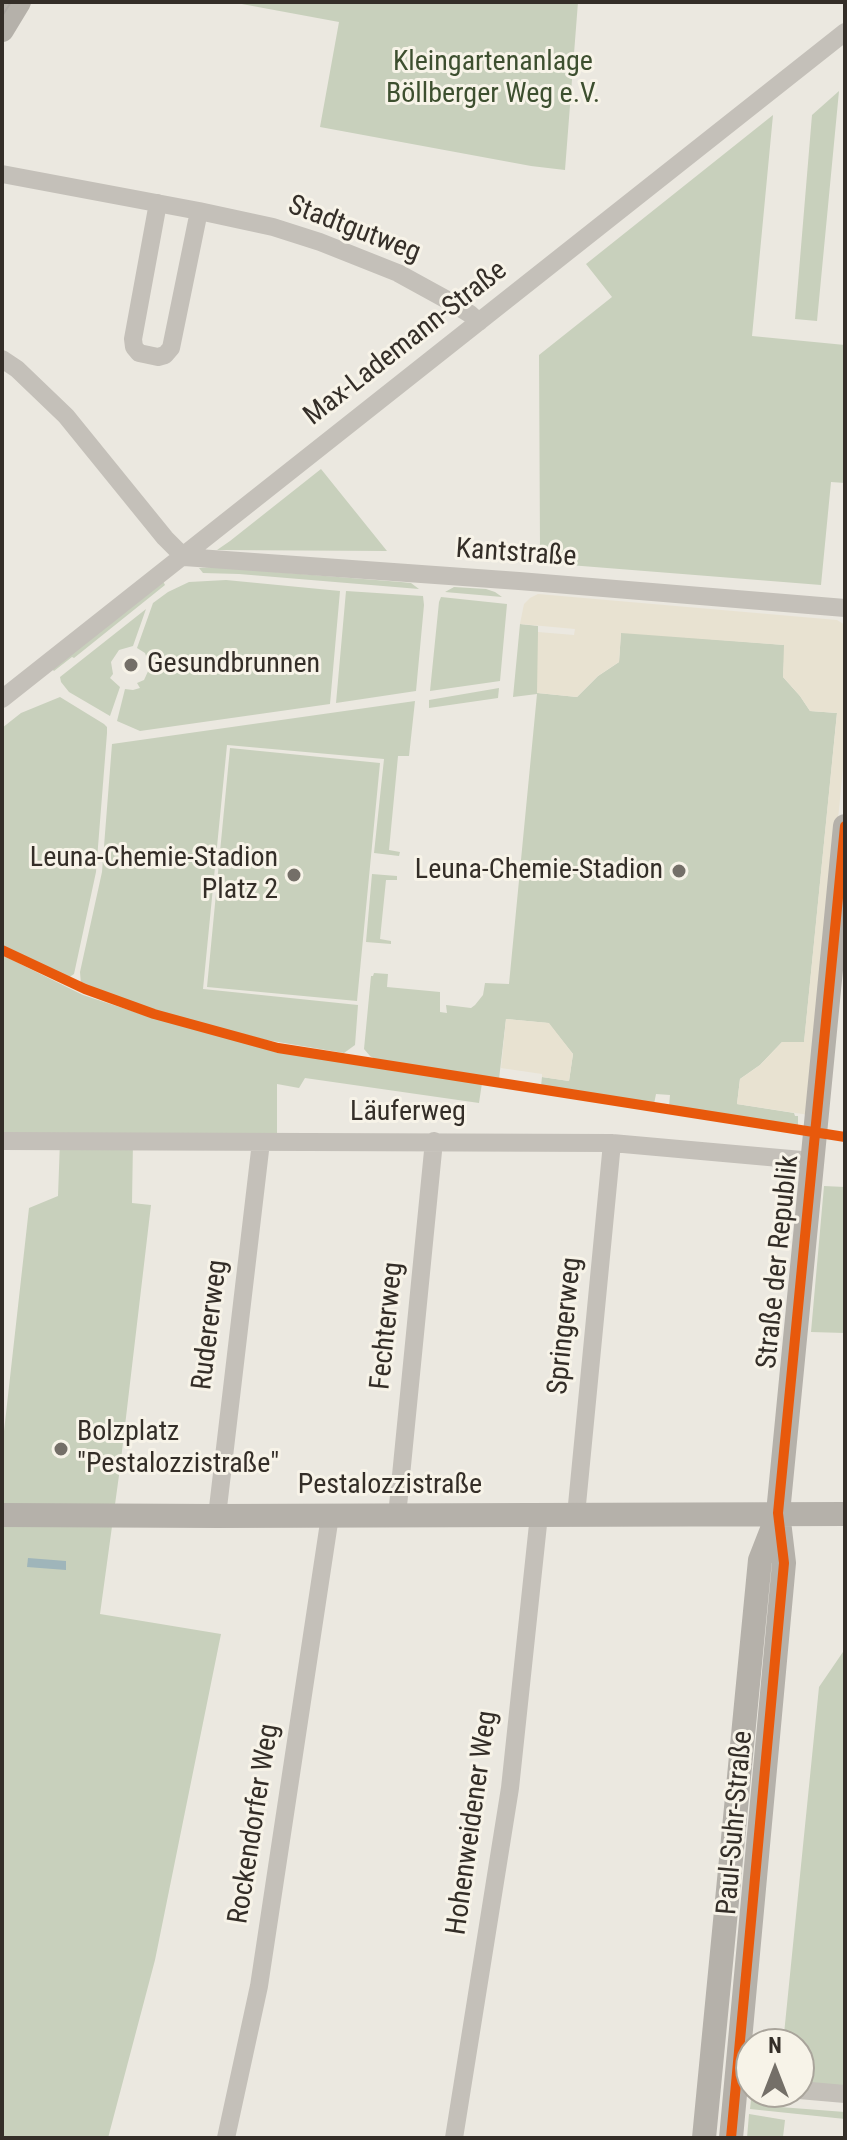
<!DOCTYPE html>
<html>
<head>
<meta charset="utf-8">
<style>
  body { margin:0 }
  #map { position:relative; width:847px; height:2140px; overflow:hidden; background:#ebe8e0; font-family:"Roboto Condensed",sans-serif }
  canvas { display:block }
  .frame { position:absolute; inset:0; border:4px solid #342e28; pointer-events:none }
  .north { position:absolute; left:735px; top:2028px; width:80px; height:80px; box-sizing:border-box; background:#f7f3e8; border:2px solid #a9a49b; border-radius:50%; rotate:0deg; font-size:22px; font-weight:700; line-height:32px; text-align:center; color:#342e28 }
  .north::after { content:''; display:block; margin:auto; width:28px; height:36px; background:#746f68; clip-path:polygon(50% 0,100% 100%,50% 72%,0 100%) }
</style>
</head>
<body>
<div id="map">
<canvas width="847" height="2140"></canvas>
<div class="frame"></div>
<div class="north">N</div>
</div>
<script>
const context = document.querySelector('canvas').getContext('2d');
context.lineJoin = 'round';
function paint(path, color) { context.fillStyle = color; context.fill(path, 'evenodd'); }
const poly = rows => new Path2D(rows.map(r => 'M' + r).join(''));
function trace(path, color, width, dash) { context.strokeStyle = color; context.lineWidth = width; context.lineCap = dash ? 'butt' : 'round'; context.setLineDash(dash || []); context.stroke(path); }
function write(font, color, halo, rows, align = 'center') {
  context.font = font + ' "Roboto Condensed",sans-serif'; context.lineWidth = 6; context.setLineDash([]); context.textBaseline = 'middle'; context.strokeStyle = halo; context.fillStyle = color; for (const [text, x, y, turn = 0] of rows) {
    context.save(); context.translate(x, y); context.rotate((+turn || 0) * Math.PI / 180); context.textAlign = isNaN(turn) ? turn : align; if (halo) context.strokeText(text, 0, 0); context.fillText(text, 0, 0); context.restore();
  }
}
paint(poly([
  [231,2,578,2,565,170,531,166,320,127,339,22],
  [839,91,817,321,795,319,812,115],
  [773,115,752,336,845,345,845,483,831,482,821,585,544,563,540,551,539,355,612,297,586,264],
  [321,469,387,551,217,550,230,541],
  [213,567,401,582,411,583,419,589,239,574,203,573,199,568],
  [226,580,340,591,330,704,140,731,117,721,125,689,133,690,140,688,137,683,144,680,150,667,145,653,137,648,153,603,168,592,189,582],
  [163,581,165,585,74,658,72,657,54,671,51,668],
  [454,587,486,589,495,592,502,597,445,592],
  [346,591,423,596,424,605,416,691,336,703],
  [441,597,507,604,500,681,430,691,439,602],
  [146,609,133,646,119,650,111,662,113,674,110,678,120,687,110,716,69,692,61,682,60,677],
  [520,624,538,626,538,693,577,697,598,676,619,662,621,632,785,645,783,677,800,696,810,711,837,713,804,1043,782,1042,760,1065,740,1079,737,1104,794,1113,795,1116,798,1116,798,1127,669,1107,670,1095,656,1094,654,1104,541,1086,542,1077,569,1081,573,1054,548,1023,506,1019,499,1079,377,1060,370,1056,364,1049,371,976,373,976,374,973,388,974,387,987,440,992,440,1012,447,1013,446,1005,471,1008,475,1005,483,995,485,983,509,984,537,694,513,697],
  [499,688,498,698,429,708,429,700],
  [60,697,104,724,107,727,107,733,96,872,74,974,68,978,2,947,2,728,21,713],
  [415,701,409,756,398,756,389,850,400,852,399,856,374,853,384,759,227,745,203,989,358,1005,355,1045,344,1053,266,1040,156,1011,81,985,80,972,102,872,112,744],
  [230,748,380,763,357,1001,207,987],
  [372,874,397,876,397,880,386,880,380,939,391,941,391,944,366,942],
  [2,955,83,995,153,1018,269,1049,482,1083,479,1103,305,1078,299,1088,277,1084,277,1141,133,1141,132,1203,151,1205,120,1468,100,1614,221,1634,155,1960,108,2138,2,2138,2,1449,29,1208,58,1196,60,1141,2,1141],
  [824,1186,845,1187,845,1333,811,1332],
  [845,1649,845,2094,799,2090,799,2044,789,2044,789,2035,784,2034,819,1687],
  [755,2097,767,2097,767,2106,845,2112,845,2119,750,2109,751,2100],
  [749,2114,785,2120,783,2137,747,2138]
]), '#c8d0bc');
paint(poly([
  [538,594,837,620,845,625,845,748,809,1115,737,1104,740,1079,760,1065,782,1042,804,1042,837,713,810,711,800,696,783,677,784,645,621,633,619,662,598,676,577,697,537,693,538,632,574,635,575,629,520,624,524,604,530,598],
  [506,1019,549,1023,573,1054,569,1081,542,1077,542,1074,501,1068]
]), '#e8e2d1');
paint(poly([
  [28,1558,66,1561,66,1570,27,1567]
]), '#9fb5ba');
trace(poly([
  [2,174,199,211,273,227,320,242,398,273,449,301,470,314,479,322],
  [158,203,133,339,134,347,139,353,158,357,165,355,171,348,199,211],
  [2,359,17,369,66,416,165,538,184,557,519,581,845,608],
  [2,699,845,32],
  [2,1141,612,1143,813,1161],
  [576,1515,612,1143],
  [217,1516,261,1142],
  [397,1516,434,1141],
  [799,2090,845,2094],
  [226,2138,259,1986,330,1516],
  [454,2138,510,1788,539,1515]
]), '#c4c0b9', 18);
trace(poly([
  [2,30,19,2],
  [2,1515,217,1516,845,1514],
  [704,2138,760,1560,776,1519],
  [731,2138,784,1563,778,1513,845,826]
]), '#b5b1aa', 24);
trace(poly([
  [2,16,11,2]
]), '#aca8a3', 2);
trace(poly([
  [2,950,85,989,154,1014,278,1048,845,1137],
  [731,2138,784,1563,778,1513,845,826]
]), '#e8590c', 10);
for (const [x, y, r, color] of [
  [131,665,8,"#746f68"],
  [679,871,8,"#746f68"],
  [294,875,8,"#746f68"],
  [61,1449,8,"#746f68"]
]) { const dot = new Path2D(); dot.arc(x, y, r, 0, 2 * Math.PI); context.fillStyle = color; context.fill(dot); trace(dot, '#f7f3e8', 3); }
write('28px', '#3d4f2f', '#f7f3e8', [
  ["Kleingartenanlage",493,63],
  ["Böllberger Weg e.V.",493,95]
]);
write('28px', '#342e28', '#f7f3e8', [
  ["Stadtgutweg",354,230,21],
  ["Max-Lademann-Straße",406,344,-38],
  ["Kantstraße",516,554,4],
  ["Läuferweg",408,1113],
  ["Straße der Republik",779,1262,-84],
  ["Rudererweg",211,1325,-83],
  ["Fechterweg",388,1326,-84],
  ["Springerweg",566,1326,-84],
  ["Pestalozzistraße",390,1486],
  ["Hohenweidener Weg",473,1823,-82],
  ["Paul-Suhr-Straße",736,1823,-85],
  ["Rockendorfer Weg",255,1824,-81]
]);
write('28px', '#342e28', '#f7f3e8', [
  ["Gesundbrunnen",147,665],
  ["Leuna-Chemie-Stadion",278,859,"right"],
  ["Platz 2",278,891,"right"],
  ["Leuna-Chemie-Stadion",663,871,"right"],
  ["Bolzplatz",77,1433],
  ["\"Pestalozzistraße\"",77,1465]
], 'left');
</script>
</body>
</html>
